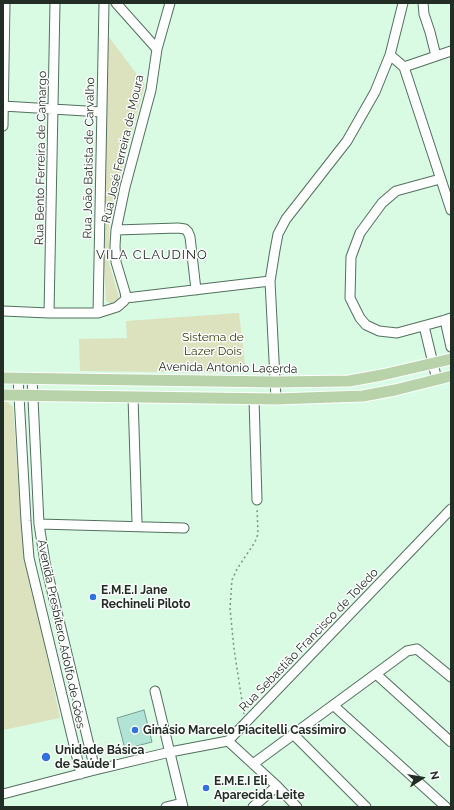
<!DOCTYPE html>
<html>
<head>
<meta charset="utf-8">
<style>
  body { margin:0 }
  #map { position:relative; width:454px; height:810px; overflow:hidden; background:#d9fbe4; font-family:Raleway,sans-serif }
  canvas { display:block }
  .frame { position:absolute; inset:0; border:4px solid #212d25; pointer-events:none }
  .north { position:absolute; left:402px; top:758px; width:40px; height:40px; -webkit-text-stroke:3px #fefefe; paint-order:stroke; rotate:78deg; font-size:11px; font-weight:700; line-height:16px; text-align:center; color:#212d25 }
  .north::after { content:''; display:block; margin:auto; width:14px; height:18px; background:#212d25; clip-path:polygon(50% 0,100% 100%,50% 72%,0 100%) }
</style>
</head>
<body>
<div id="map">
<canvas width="454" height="810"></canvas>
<div class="frame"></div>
<div class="north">N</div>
</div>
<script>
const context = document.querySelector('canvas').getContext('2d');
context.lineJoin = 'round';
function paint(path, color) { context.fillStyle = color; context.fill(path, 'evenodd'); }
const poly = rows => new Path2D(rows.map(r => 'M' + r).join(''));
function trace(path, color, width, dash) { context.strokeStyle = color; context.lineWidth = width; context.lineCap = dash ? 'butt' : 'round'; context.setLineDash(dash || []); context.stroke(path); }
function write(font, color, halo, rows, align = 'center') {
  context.font = font + ' Raleway,sans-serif'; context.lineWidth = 3; context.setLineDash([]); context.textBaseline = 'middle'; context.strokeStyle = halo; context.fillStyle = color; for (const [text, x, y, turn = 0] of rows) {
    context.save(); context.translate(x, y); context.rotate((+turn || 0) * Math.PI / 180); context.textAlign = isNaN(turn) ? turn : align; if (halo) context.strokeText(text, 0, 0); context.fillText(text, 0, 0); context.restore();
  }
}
paint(poly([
  [109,37,145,85,109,217,109,263,119,297,117,301,111,304,106,301,104,264,106,39],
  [239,313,246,373,80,371,79,339,127,338,126,321],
  [3,401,6,401,13,407,22,539,60,718,3,730]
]), '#dce1be');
const building = poly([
  [144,710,152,742,125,749,117,718,144,710]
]);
paint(building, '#b2e4d6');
trace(building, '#759c91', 1);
const minor = poly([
  [116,3,157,49],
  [423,3,424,14,430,32,436,56],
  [390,55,404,67,451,51],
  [404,67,451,210],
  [3,106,102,112],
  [3,126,5,3],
  [440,179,396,191,382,203,360,233,351,257,350,298,360,318,366,325,379,331,397,333,445,320,451,318],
  [116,230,178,228,185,229,188,232,190,237,196,290],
  [126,298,270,281],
  [3,311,49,313,98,313,117,307,124,301,126,298,125,292,116,262,115,246,116,230,125,187,151,90,157,49,170,3],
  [49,313,55,3],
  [98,313,104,3],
  [445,320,451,347],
  [424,326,437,380],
  [18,378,26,521,29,558,81,774],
  [32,378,39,524,45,562,95,770],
  [133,397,137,522],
  [254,399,257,500],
  [276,399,270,281,275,250,278,234,286,219,347,141,375,92,390,55,403,3],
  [39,524,184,528],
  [376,674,451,742],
  [155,691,183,807],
  [333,705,446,807],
  [293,734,366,807],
  [228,741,277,786,297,807],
  [253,764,407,651,417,649,451,677],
  [3,794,95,770,170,752,228,741,451,509],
  [166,807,182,803],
  [253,807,277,786]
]);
const major = poly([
  [3,378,276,382,349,381,382,375,451,359],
  [3,395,276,399,363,396,395,390,451,376]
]);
trace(minor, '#52705d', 11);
trace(major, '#fff', 13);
trace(poly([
  [244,714,234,649,230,608,232,580,237,569,255,542,258,534,257,507]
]), '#7c9384', 1.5, [2, 3]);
trace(minor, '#fff', 9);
trace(major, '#b8d3a9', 11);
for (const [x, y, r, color] of [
  [93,597,4,"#3072e0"],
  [135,730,4,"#3072e0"],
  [46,757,5,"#3072e0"],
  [206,788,4,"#3072e0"]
]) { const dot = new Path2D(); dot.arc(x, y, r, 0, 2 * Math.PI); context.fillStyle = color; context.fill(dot); trace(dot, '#fefefe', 1.5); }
write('12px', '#212d25', '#fefefe', [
  ["Rua José Ferreira de Moura",123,149,-77],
  ["Rua Bento Ferreira de Camargo",41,158,-89],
  ["Rua João Batista de Carvalho",89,158,-89],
  ["Avenida Antonio Lacerda",228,368,1],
  ["Avenida Presbítero Adolfo de Góes",61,634,78],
  ["Rua Sebastião Francisco de Toledo",309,640,-46]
]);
write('12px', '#373b0a', '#fefefe', [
  ["Sistema de",213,337],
  ["Lazer Dois",213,351]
]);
write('bold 12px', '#212d25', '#fefefe', [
  ["E.M.E.I Jane",101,590],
  ["Rechineli Piloto",101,604],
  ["Ginásio Marcelo Piacitelli Cassimiro",143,730],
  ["Unidade Básica",55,750],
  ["de Saúde I",55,764],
  ["E.M.E.I Eli",214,781],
  ["Aparecida Leite",214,795]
], 'left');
context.letterSpacing = '1px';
write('13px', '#212d25', '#fefefe', [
  ["VILA CLAUDINO",152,255]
]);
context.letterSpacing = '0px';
</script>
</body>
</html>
